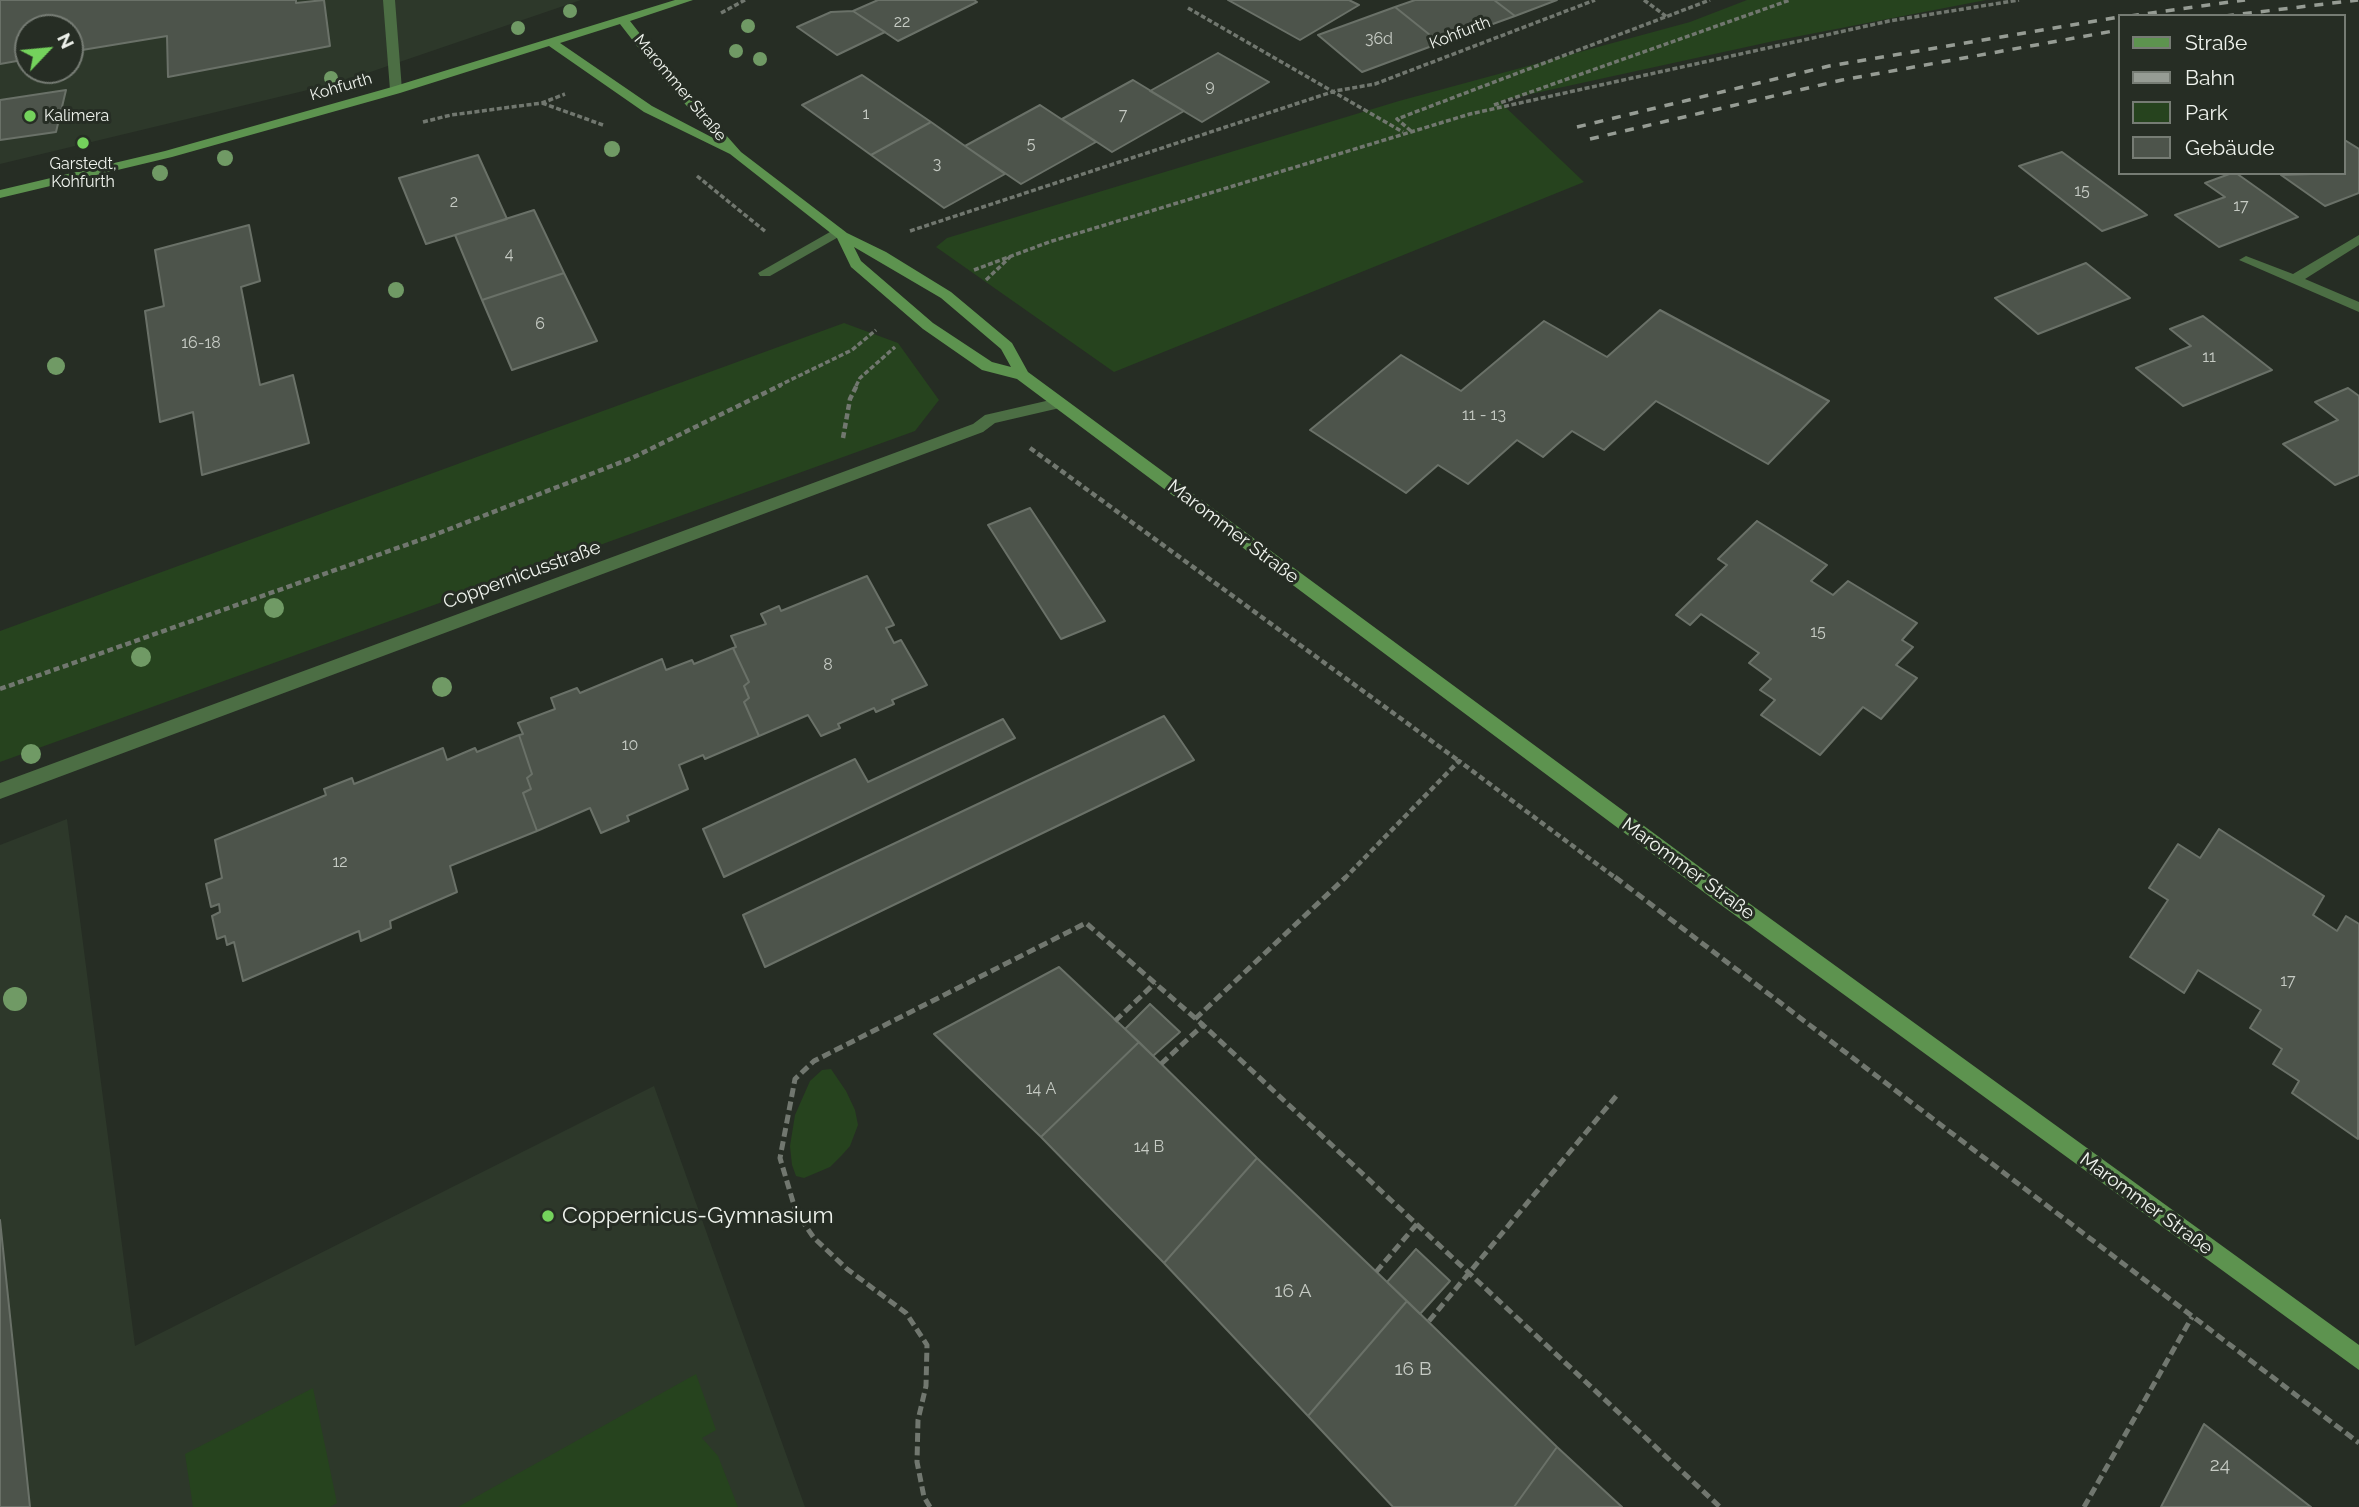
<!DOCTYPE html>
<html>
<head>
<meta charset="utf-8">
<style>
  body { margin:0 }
  #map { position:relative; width:2359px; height:1507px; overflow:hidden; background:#262d24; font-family:Raleway,sans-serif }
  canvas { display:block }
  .legend { position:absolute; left:2118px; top:14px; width:228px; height:161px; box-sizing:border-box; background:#262d24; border:2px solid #767c74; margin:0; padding:9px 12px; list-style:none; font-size:21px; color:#eff3ed }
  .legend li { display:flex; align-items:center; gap:14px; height:35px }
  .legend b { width:35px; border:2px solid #767c74 }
  .north { position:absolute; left:14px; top:14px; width:70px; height:70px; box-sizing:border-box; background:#262d24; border:2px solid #767c74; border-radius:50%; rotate:64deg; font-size:19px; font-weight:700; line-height:28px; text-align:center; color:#eff3ed }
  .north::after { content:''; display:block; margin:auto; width:24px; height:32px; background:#74d25c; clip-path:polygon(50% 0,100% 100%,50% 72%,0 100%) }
</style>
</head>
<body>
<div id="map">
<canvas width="2359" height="1507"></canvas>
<ul class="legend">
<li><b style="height:9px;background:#5d934f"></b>Straße</li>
<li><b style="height:9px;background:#969c94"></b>Bahn</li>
<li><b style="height:19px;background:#26431e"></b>Park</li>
<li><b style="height:19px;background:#4d544b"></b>Gebäude</li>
</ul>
<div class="north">N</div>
</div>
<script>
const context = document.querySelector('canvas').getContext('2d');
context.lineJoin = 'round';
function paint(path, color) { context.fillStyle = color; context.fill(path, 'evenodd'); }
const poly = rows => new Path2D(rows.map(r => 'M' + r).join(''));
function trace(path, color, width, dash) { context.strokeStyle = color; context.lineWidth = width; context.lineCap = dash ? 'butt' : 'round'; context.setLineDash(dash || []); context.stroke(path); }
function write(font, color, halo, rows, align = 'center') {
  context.font = font + ' Raleway,sans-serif'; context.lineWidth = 6; context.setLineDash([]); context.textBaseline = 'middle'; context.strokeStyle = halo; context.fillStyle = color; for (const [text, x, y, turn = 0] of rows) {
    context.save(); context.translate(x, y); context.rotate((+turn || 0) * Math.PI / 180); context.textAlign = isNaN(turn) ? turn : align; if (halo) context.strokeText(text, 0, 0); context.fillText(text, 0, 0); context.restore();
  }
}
paint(poly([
  [0,0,581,0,341,82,0,164],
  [28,28,70,28,70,70,28,70],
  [67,819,135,1346,654,1086,805,1507,0,1507,0,845]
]), '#2d382a');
paint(poly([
  [1747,0,1986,0,1774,41,1499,101,1584,182,1114,372,936,247,947,238,1399,101,1690,22],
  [844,323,898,343,939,400,915,431,0,762,0,631],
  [831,1069,846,1091,855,1110,858,1125,850,1146,842,1155,830,1167,804,1178,796,1176,792,1165,790,1146,795,1115,810,1081,822,1070],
  [696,1374,716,1430,702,1438,718,1456,738,1507,458,1507],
  [313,1388,337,1503,330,1507,193,1507,185,1454]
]), '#26431e');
const building = poly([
  [0,0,296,0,296,3,324,0,330,46,168,77,167,36,70,52,70,28,28,28,28,59,0,64,0,0],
  [878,0,974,0,977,2,898,41,853,11,878,0],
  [1228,0,1349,0,1359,5,1300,40,1228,0],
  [1415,0,1494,0,1515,16,1440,43,1395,7,1415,0],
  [1494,0,1557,0,1515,16,1494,0],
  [1395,7,1440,43,1362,72,1318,35,1395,7],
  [853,11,885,32,837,55,797,27,831,12,853,11],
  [1218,53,1269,82,1202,122,1150,91,1218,53],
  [862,75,931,122,871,155,802,105,862,75],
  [1133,80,1184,111,1112,152,1062,119,1133,80],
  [66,90,56,132,0,140,0,100,66,90],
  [1040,105,1096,142,1021,184,965,146,1040,105],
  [931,122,965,146,1005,174,944,208,871,155,931,122],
  [2343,139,2359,149,2359,193,2325,206,2281,175,2343,173,2343,139],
  [2062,152,2147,215,2102,231,2019,166,2062,152],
  [478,155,507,219,426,244,399,178,478,155],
  [2232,173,2236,173,2298,217,2219,247,2175,215,2225,197,2205,183,2232,173],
  [534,210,564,273,482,300,455,235,534,210],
  [249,225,260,281,241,287,260,385,293,375,309,443,202,475,193,412,160,422,145,311,164,306,155,250,249,225],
  [2086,263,2130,298,2038,334,1995,298,2086,263],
  [564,273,597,341,512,370,482,300,564,273],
  [1660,310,1829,401,1768,464,1656,401,1604,450,1572,431,1543,457,1517,440,1468,484,1438,465,1406,493,1310,430,1401,355,1461,391,1544,321,1607,357,1660,310],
  [2203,316,2272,370,2183,406,2136,368,2191,346,2170,329,2203,316],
  [2348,388,2359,396,2359,475,2335,485,2283,444,2338,420,2315,402,2348,388],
  [1030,508,1105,621,1061,639,988,525,1030,508],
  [1757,521,1827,565,1811,581,1833,595,1848,581,1917,623,1902,640,1913,647,1896,665,1917,678,1881,719,1863,707,1820,755,1761,715,1775,700,1760,690,1771,679,1749,663,1759,653,1701,614,1690,625,1676,615,1727,565,1718,559,1757,521],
  [867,576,894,625,886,628,894,643,901,640,927,685,892,700,894,704,876,712,874,708,838,724,840,728,821,736,808,715,759,736,744,702,749,698,744,686,749,682,733,648,736,647,731,636,766,624,761,614,779,606,781,611,867,576],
  [733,648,749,682,744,686,749,698,744,702,759,736,705,759,703,755,679,765,688,789,627,816,629,821,601,833,590,808,537,831,523,793,531,789,527,778,532,774,519,735,523,734,518,723,555,709,551,698,577,688,580,693,662,659,666,670,692,660,694,664,733,648],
  [1164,716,1194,760,765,967,743,915,1164,716],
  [1003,719,1015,738,724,877,703,829,855,759,868,782,1003,719],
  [519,735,532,774,527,778,531,789,523,793,537,831,450,866,457,892,390,921,391,928,361,941,359,931,243,981,234,942,227,945,225,936,217,939,212,916,220,912,219,904,211,907,206,884,222,878,215,840,326,795,324,789,352,778,354,784,443,748,447,760,475,748,477,752,519,735],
  [2219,829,2324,896,2313,915,2337,931,2346,916,2359,924,2358,1139,2292,1093,2299,1081,2273,1064,2282,1049,2250,1028,2261,1010,2198,970,2184,993,2130,957,2168,900,2149,888,2178,844,2200,858,2219,829],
  [1059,967,1139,1042,1041,1137,934,1034,1059,967],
  [1150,1004,1180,1032,1153,1056,1125,1029,1150,1004],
  [1139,1042,1257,1158,1164,1263,1041,1137,1139,1042],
  [1257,1158,1407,1301,1308,1416,1164,1263,1257,1158],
  [0,1220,30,1507,0,1507,0,1220],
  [1416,1249,1450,1281,1420,1314,1387,1282,1416,1249],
  [1407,1301,1557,1447,1514,1507,1393,1507,1308,1416,1407,1301],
  [2204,1424,2311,1507,2161,1507,2204,1424],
  [1557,1447,1622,1507,1514,1507,1557,1447]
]);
paint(building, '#4d544b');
trace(building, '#6a7168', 2);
trace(poly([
  [1644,0,1667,17],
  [1188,8,1403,132],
  [721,13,745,0],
  [542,103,603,125],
  [1494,105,1790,0],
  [423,122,451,115,542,103,565,94],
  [1411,131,1397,119,1710,0],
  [697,176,766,232],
  [910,231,1335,91,1375,84,1595,0],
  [974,270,1049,242,1470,114,1889,21,2019,0],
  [986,280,1010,257],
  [778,386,852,350,876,330],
  [856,386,860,378,895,347]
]), '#71776f', 3.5, [5, 2.5]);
trace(poly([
  [843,438,850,399,857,385],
  [1030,448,1459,761],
  [0,689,434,535,632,458,781,385],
  [1344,879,1459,761,1617,879]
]), '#71776f', 4.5, [6, 3.5]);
trace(poly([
  [1615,877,2359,1443],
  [1195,1019,1346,877],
  [1115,1021,1155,983],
  [1161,1064,1203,1025],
  [1376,1272,1417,1224],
  [1429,1321,1618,1094],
  [930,1507,924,1497,917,1462,918,1420,926,1386,927,1345,906,1313,847,1269,814,1238,796,1212,780,1158,795,1079,814,1061,1086,923,1203,1025,1720,1507],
  [2084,1507,2192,1317]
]), '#71776f', 5, [9, 4.5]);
paint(poly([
  [837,228,842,229,842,235,770,276,760,276,758,273,837,228]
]), '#4c6e44');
paint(poly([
  [383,0,395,0,402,90,396,94,390,90,383,0],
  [2359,235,2359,245,2305,279,2359,302,2359,312,2239,260,2246,256,2293,274,2359,235],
  [1059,398,1064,399,1066,403,1064,407,995,423,983,432,0,799,0,783,973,424,985,415,1059,398]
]), '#4c6e44');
paint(poly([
  [675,0,693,0,630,21,670,72,741,152,847,233,886,252,951,292,1012,343,1028,372,1735,893,2359,1345,2359,1370,1721,905,1017,379,982,370,923,329,851,267,837,238,730,154,644,112,549,46,400,93,172,157,0,198,0,190,165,151,392,87,675,0],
  [620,24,662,78,717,140,652,106,560,43,620,24],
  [854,247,941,298,1001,349,1011,367,992,362,933,323,861,261,854,247]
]), '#5d934f');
trace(poly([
  [2130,16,2245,0],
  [2225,16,2358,0],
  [1577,127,1829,66,2119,17],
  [1590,139,1842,80,2119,30]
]), '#969c94', 3.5, [9, 9]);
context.fillStyle = '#709a65';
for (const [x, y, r] of [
  [570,11,7],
  [748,26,7],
  [518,28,7],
  [736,51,7],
  [760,59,7],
  [331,78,7],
  [612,149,8],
  [225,158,8],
  [160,173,8],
  [396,290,8],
  [56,366,9],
  [274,608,10],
  [141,657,10],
  [442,687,10],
  [31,754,10],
  [15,999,12]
]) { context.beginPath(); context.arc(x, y, r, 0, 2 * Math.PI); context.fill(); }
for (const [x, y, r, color] of [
  [30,116,7,"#74d25c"],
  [83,143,7,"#74d25c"],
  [548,1216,7,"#74d25c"]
]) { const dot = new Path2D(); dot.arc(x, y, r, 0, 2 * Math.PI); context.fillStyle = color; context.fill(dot); trace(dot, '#262d24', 2.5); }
write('16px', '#c6cbc4', null, [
  ["22",902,22],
  ["36d",1379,39],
  ["9",1210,86],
  ["1",866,114],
  ["7",1123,115],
  ["5",1031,144],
  ["3",937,164],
  ["15",2082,191],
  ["2",454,202],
  ["17",2241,206],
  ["4",509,254],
  ["6",540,324],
  ["16-18",201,343],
  ["11",2209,357],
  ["11 - 13",1484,415],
  ["15",1818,632],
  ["8",828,665],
  ["10",630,745],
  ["12",340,862],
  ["17",2288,981],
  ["14 A",1041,1089],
  ["14 B",1149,1147]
]);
write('16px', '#eff3ed', '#262d24', [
  ["Kohfurth",1460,33,-21],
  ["Kohfurth",341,87,-16],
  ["Marommer Straße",680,88,50]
]);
write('16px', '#eff3ed', '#262d24', [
  ["Kalimera",44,116],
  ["Garstedt,",83,164,"center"],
  ["Kohfurth",83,182,"center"]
], 'left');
write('19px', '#eff3ed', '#262d24', [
  ["Marommer Straße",1233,532,37],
  ["Coppernicusstraße",522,575,-20],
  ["Marommer Straße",1688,869,36],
  ["Marommer Straße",2146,1204,36]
]);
write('19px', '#c6cbc4', null, [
  ["16 A",1293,1291],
  ["16 B",1413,1369],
  ["24",2220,1465]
]);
write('23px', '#eff3ed', '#262d24', [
  ["Coppernicus-Gymnasium",562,1216]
], 'left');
</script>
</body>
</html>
